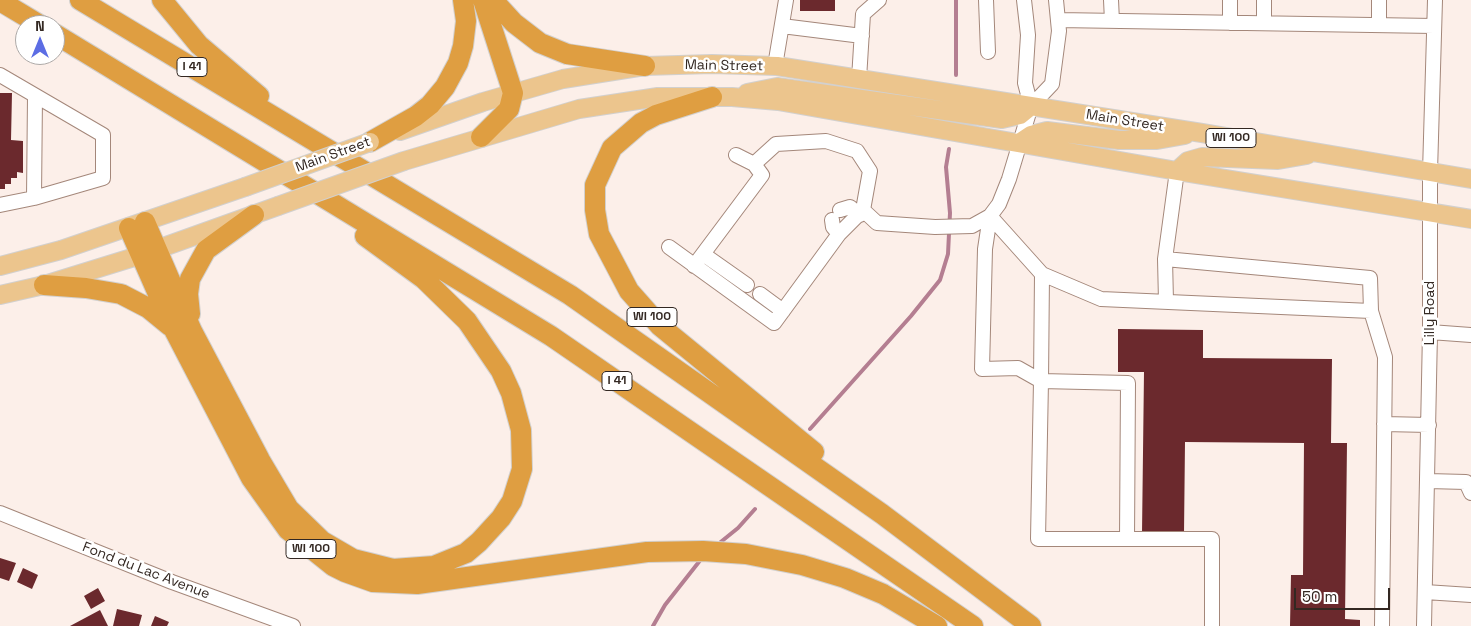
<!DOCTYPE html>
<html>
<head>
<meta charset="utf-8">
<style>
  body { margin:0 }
  #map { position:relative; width:1471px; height:626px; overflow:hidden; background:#fcefe9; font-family:"Space Grotesk",sans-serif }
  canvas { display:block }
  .north { position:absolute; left:15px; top:15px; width:50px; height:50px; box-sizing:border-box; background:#fff; border:1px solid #ada9a7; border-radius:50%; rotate:0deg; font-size:14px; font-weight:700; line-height:20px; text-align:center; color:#332822 }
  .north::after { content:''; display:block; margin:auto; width:18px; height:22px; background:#5c6de4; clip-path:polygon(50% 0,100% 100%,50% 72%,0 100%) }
  .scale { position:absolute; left:1294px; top:588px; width:96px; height:22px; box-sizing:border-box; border:2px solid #332822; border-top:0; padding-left:6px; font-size:15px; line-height:18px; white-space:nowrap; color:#332822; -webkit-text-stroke:4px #fff; paint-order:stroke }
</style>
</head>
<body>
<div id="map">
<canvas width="1471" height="626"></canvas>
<div class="north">N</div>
<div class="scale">50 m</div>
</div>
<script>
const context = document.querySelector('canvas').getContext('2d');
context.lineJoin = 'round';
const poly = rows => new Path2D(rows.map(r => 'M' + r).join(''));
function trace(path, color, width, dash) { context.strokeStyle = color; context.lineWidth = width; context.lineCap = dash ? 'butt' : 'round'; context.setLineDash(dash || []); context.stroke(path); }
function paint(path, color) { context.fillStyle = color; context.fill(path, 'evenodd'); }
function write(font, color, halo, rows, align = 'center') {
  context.font = font + ' "Space Grotesk",sans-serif'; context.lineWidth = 5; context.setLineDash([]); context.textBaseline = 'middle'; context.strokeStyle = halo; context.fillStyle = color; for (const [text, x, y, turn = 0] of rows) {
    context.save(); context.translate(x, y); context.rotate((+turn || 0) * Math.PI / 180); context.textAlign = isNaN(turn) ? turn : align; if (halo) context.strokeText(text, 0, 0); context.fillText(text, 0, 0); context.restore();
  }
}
trace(poly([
  [956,0,956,75],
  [810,429,911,316,940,280,948,254,950,213,946,167,949,149],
  [717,545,738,528,755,509],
  [653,626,665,605,702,558]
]), '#b47e91', 4);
paint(poly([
  [800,0,835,0,835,11,800,11],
  [0,93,12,93,11,140,23,141,23,173,17,172,17,178,11,178,11,184,5,184,5,189,0,189],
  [1118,329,1203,330,1203,358,1332,359,1331,443,1347,443,1345,619,1360,620,1360,626,1290,626,1291,575,1303,575,1304,443,1185,442,1184,533,1142,533,1144,372,1118,372],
  [0,558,16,563,9,581,0,578],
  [23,568,38,575,32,589,17,582],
  [98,588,105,601,91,609,84,596],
  [117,609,142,615,139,626,113,626],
  [100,610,108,626,70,626],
  [155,616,169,622,167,626,151,626]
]), '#6b292d');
const minor = poly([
  [986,0,988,52],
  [1024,0,1028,35,1025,83,1031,106],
  [1111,0,1112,21],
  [1264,0,1264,23],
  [1379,0,1379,25],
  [1058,20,1434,26],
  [1230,23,1230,0],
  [782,26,862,36],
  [775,66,786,0],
  [0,75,103,135,103,178,34,198,0,205],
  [859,79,863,14,879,0],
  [34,198,35,96],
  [840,210,850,207,860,215],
  [863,210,877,223,935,227,972,226,990,216,999,204,1009,179,1031,106,1052,84,1059,31,1056,0],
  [990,216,1042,274,1041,381,1038,539,1127,539,1128,383,1041,381,1018,368,982,369,985,249,990,216],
  [832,220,833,227,839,234],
  [669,247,774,323,839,234,863,210,870,171,857,151,826,141,776,144,754,164,736,155],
  [703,254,747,285],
  [1165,259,1166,301],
  [694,266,762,175,754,164],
  [1042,274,1101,299,1371,311,1370,278,1165,259,1177,171],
  [760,294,783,311],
  [1371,311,1385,357,1382,626],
  [1430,332,1471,335],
  [1384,424,1429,425],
  [1428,481,1466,482,1471,493],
  [0,513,172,582,293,626],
  [1127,539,1212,539,1212,626],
  [1425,592,1471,595],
  [1424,626,1430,332,1430,172,1435,0]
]);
const major = poly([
  [747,93,777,87,1002,119,1020,115,1031,106],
  [400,131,483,102,563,79,645,66,712,64,777,66,1202,133,1471,179],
  [1019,143,1031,135,1047,131,1119,140,1157,140,1185,135],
  [404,161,579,109,658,97,732,97,778,101,1177,171,1471,219],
  [1177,171,1188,161,1202,157,1278,160,1307,155],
  [0,266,61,250,245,187],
  [0,295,44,285,141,255,278,206]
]);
const highway = poly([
  [80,0,570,295,882,514,1031,626],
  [162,0,199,45,259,96],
  [493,0,514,23,540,43,567,54,645,66],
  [0,1,40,25],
  [55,34,551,336,973,626],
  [712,97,656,115,641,123,612,148,595,185,595,210,599,234,629,291,660,326,814,452],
  [481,137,509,109,513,93,483,0],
  [370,142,416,116,430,105,445,87,458,63,463,46,466,21,463,0],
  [145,222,192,331,260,460,289,509,322,541,353,559,393,569,434,566,466,553,479,542,501,518,512,501,522,469,521,430,511,393,501,371,467,321,424,279,365,236],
  [129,228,173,328,251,478,288,530,333,566,345,572,373,582,417,584,647,552,703,551,746,554,802,565,845,578,883,594,937,626],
  [44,285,86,288,121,294,148,308,170,326],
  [190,314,188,294,190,279,206,250,254,215]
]);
trace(minor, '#a4877a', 16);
trace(major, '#d2d0ce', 20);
trace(highway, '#d2d0ce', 22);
trace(minor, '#fff', 14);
trace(major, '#ecc58d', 18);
trace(highway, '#df9e41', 20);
const majorBridge = poly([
  [245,187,370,142],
  [278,206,404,161]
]);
trace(majorBridge, '#d2d0ce', 20, []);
trace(majorBridge, '#ecc58d', 18);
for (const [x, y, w] of [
  [192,67,30],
  [1231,138,50],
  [652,317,50],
  [617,381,30],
  [311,549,50]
]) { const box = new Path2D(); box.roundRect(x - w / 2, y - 9.5, w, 19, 4); context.fillStyle = '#fff'; context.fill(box); trace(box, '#332822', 1); }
write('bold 12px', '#332822', null, [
  ["I 41",192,67],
  ["WI 100",1231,138],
  ["WI 100",652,317],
  ["I 41",617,381],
  ["WI 100",311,549]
]);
write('14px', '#332822', '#fff', [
  ["Main Street",724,66,1],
  ["Main Street",1125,121,9],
  ["Main Street",333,155,-20],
  ["Lilly Road",1430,313,-90],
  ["Fond du Lac Avenue",146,571,21]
]);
</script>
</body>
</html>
